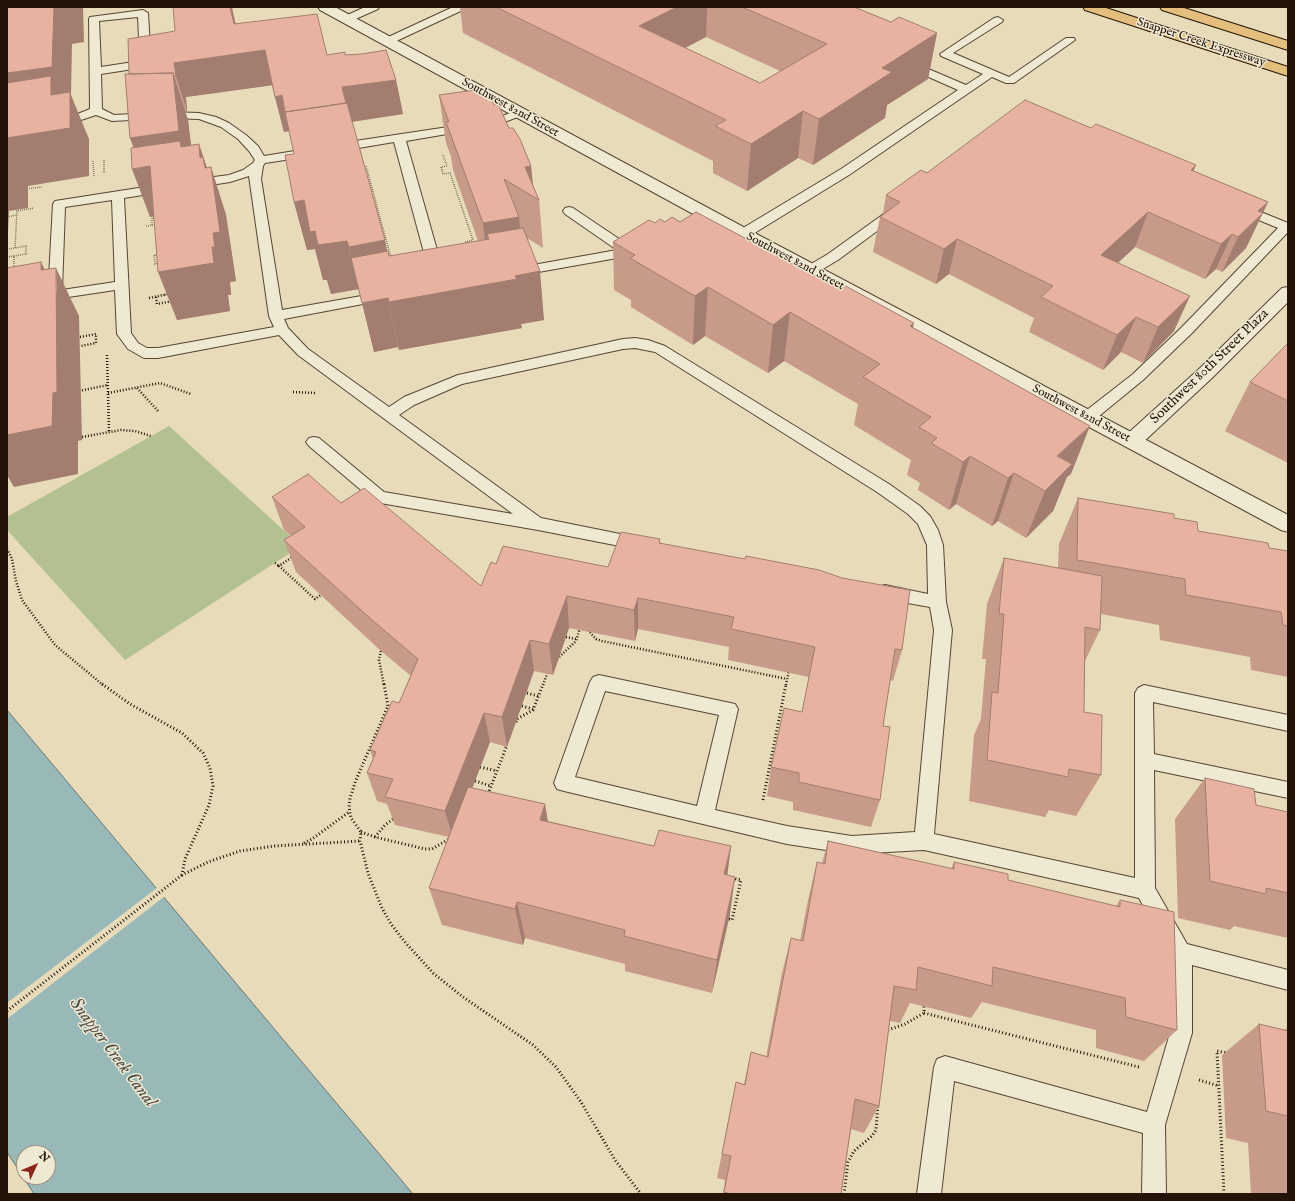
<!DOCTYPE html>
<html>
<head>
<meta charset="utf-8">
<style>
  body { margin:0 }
  #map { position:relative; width:1295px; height:1201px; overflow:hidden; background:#e7dbba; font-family:"IM FELL English",serif }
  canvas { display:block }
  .frame { position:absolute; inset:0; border:8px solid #241407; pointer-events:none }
  .north { position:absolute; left:16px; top:1145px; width:40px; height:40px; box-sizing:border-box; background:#efe8d2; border:1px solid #9e9381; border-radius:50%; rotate:46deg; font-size:11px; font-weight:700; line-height:16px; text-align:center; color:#241407 }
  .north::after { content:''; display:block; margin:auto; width:14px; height:18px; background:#8f2418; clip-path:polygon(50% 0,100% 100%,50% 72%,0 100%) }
</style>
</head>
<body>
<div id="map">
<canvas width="1295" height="1201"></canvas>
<div class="frame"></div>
<div class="north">N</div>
</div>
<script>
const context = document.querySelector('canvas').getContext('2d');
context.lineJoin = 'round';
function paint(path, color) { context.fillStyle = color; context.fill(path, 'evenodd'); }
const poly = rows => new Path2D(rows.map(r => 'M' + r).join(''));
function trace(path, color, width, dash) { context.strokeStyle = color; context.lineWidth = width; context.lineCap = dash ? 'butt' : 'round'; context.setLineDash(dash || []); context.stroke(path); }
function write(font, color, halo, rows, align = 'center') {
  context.font = font + ' "IM FELL English",serif'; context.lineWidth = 3; context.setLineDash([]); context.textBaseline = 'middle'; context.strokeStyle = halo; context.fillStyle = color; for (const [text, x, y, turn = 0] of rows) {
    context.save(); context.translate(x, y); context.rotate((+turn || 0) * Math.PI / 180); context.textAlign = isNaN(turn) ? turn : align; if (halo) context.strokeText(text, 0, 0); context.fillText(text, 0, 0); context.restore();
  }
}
paint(poly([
  [169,426,301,546,125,660,7,530,7,517]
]), '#b3c191');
const water = poly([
  [7,710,312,1074,413,1194,34,1194,7,1152,7,710],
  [24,1153,48,1153,48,1177,24,1177,24,1153]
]);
paint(water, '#98b9b7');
trace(water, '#6a7771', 1);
paint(poly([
  [158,887,165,896,7,1019,7,1003]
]), '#e7dbba');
const service = poly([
  [365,7,379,7,378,9,351,21,347,22,342,19,343,17,365,7],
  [453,7,466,7,465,9,392,43,388,44,383,41,384,39,453,7],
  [143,10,148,13,151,64,146,67,101,74,102,109,114,115,170,112,199,113,216,117,229,123,246,135,258,146,264,156,307,149,311,150,313,153,311,156,265,163,263,166,261,179,282,310,384,292,389,293,391,296,389,299,384,300,284,319,288,328,308,349,389,407,404,397,458,375,623,339,635,338,648,340,665,346,889,484,920,506,930,516,938,530,943,545,946,602,952,630,934,834,1135,878,1135,693,1138,688,1144,685,1288,715,1288,731,1153,702,1154,754,1288,782,1288,798,1154,770,1155,888,1187,944,1288,970,1288,990,1192,965,1192,1033,1165,1125,1166,1194,1142,1194,1143,1133,954,1081,941,1194,917,1194,934,1067,937,1059,945,1056,1147,1112,1170,1033,1170,957,1139,898,924,850,852,854,787,844,564,791,557,789,554,783,590,682,593,677,599,675,735,704,738,709,715,810,787,826,852,836,915,832,934,630,930,607,885,599,879,597,877,592,879,587,885,585,928,594,927,545,918,524,908,514,877,492,655,352,635,348,623,349,462,384,414,405,399,415,541,518,640,538,646,540,648,544,646,548,640,550,538,530,380,503,374,501,309,446,306,442,309,438,314,437,319,438,384,492,513,514,298,355,279,335,158,358,144,358,128,349,117,334,115,290,55,299,50,298,48,295,53,204,55,201,164,184,168,185,170,188,168,191,124,198,131,333,138,343,147,348,158,348,274,327,269,316,249,176,230,182,192,188,188,187,186,184,188,181,192,180,229,175,243,170,253,163,255,160,249,151,238,139,221,127,199,119,170,118,112,121,96,115,81,120,58,124,54,123,52,121,54,119,75,115,90,109,89,19,90,17,143,10],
  [138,17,140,61,101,67,99,21,138,17],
  [112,200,115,282,62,290,65,207,112,200],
  [605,691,719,715,697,806,575,777,605,691],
  [998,17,1003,20,1002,22,953,53,1009,77,1066,38,1074,38,1075,40,1014,83,1006,83,992,77,849,175,748,237,738,237,737,234,738,231,841,169,958,90,904,66,903,64,904,62,912,62,966,85,983,74,941,56,940,54,994,18,998,17],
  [519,110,523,111,525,113,523,115,494,126,406,141,443,271,441,274,436,275,431,274,429,271,394,142,335,152,331,151,329,148,331,145,335,144,488,121,519,110],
  [1241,204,1288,223,1288,232,1192,333,1143,380,1093,421,1088,422,1083,421,1081,417,1083,413,1133,374,1182,327,1278,228,1237,211,1235,208,1237,205,1241,204],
  [569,207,573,208,634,249,636,252,634,255,516,276,511,275,509,272,511,269,516,268,617,250,565,214,563,211,565,208,569,207],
  [896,207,900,208,902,211,900,214,838,260,816,273,806,273,804,270,806,267,828,254,892,208,896,207]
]);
const minor = poly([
  [1288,287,1288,302,1213,377,1139,446,1132,448,1125,446,1122,441,1125,436,1199,369,1282,288,1288,287]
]);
const tertiary = poly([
  [318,7,335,7,749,230,1288,515,1288,532,1281,530,737,238,320,10,318,7]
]);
const motorway = poly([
  [1083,7,1103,7,1288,67,1288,76,1085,10,1083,7],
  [1160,7,1181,7,1288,41,1288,50,1162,10,1160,7]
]);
trace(service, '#554634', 2);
trace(minor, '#554634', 2);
trace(tertiary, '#554634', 2);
trace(motorway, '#241407', 2);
trace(poly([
  [443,155,447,166,441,167,443,174,450,173,473,240,466,242,467,246],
  [104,160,104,173],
  [93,161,94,176],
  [366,166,391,258],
  [25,189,42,187],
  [7,217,16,215],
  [152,225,152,218,156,218],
  [146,226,156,225],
  [7,249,15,248],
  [7,257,14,256],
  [159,263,155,264,154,255,160,255],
  [14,270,14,256,26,254,26,246,15,248,17,211,34,208],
  [163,295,169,294]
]), '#241407', 1.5, [0.5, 1.5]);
trace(poly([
  [156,297,157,304,173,301],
  [149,298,168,294],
  [80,337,96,334,96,343,81,346],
  [107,355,109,432],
  [137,388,158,411],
  [79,391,108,385],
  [293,392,315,393],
  [108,393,160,383,191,394],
  [82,437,121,430,135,431,151,436],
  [7,549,12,559,16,581,22,600,55,645,103,685],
  [294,556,279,566,315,599,321,595],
  [275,563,279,566],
  [588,630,596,639,602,641,787,679],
  [566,637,576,639],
  [381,651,379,660,384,685],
  [557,659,576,641,580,628],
  [543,685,548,671],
  [786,685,789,670]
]), '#241407', 2.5, [1, 2]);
trace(poly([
  [102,684,130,704,182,733,203,753,210,768,213,786,209,805,185,859,182,875,208,862,240,851,274,846,360,841],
  [384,684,388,706,356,780,350,798,349,807,351,818,361,832,360,841,368,873,382,908,391,924,404,941,433,973,463,997,533,1045,556,1067,581,1102,615,1160,641,1194],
  [527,693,538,696],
  [522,706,533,709],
  [516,722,517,719,533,710,543,684],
  [480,767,497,771],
  [475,781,491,786],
  [488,794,507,745],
  [763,800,786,684],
  [361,832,375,837,425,849,432,849,449,839],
  [375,837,385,825,396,817],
  [304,843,312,839,349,812],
  [729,919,732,920,741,880,732,878],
  [7,1011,182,875],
  [924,1013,1139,1067],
  [888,1030,905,1024,924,1013,924,1003],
  [1199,1080,1219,1086],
  [844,1194,848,1162,854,1151,872,1136,876,1130,878,1104],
  [1224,1194,1217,1051,1227,1053]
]), '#241407', 3, [1, 2.5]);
paint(service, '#efe8d2');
paint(minor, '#efe8d2');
paint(tertiary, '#efe8d2');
paint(motorway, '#e4be7d');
paint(poly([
  [460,7,854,7,891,22,937,33,928,79,887,105,885,118,813,165,798,158,747,191,713,173,713,161,463,33],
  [706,37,780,71,760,83,685,48],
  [236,24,327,55,345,55,396,80,403,114,352,122,387,251,389,256,478,241,453,170,451,156,446,143,439,95,485,95,494,105,531,166,533,185,539,200,543,248,527,238,544,320,521,324,522,328,399,350,398,347,374,352,359,289,331,294,327,280,323,280,315,249,307,250,294,202,294,154,289,131,284,132,272,85,186,97,187,111,185,111,188,120,191,145,199,144,207,168,211,167,226,215,236,281,230,282,231,295,228,295,230,311,177,320,154,216,150,217,134,147,130,138,129,74],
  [1194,171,1268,202,1246,248,1222,272,1216,269,1205,279,1135,247,1118,263,1174,331,1143,363,1121,352,1103,370,1029,332,1034,318,949,274,936,284,873,252,880,217,883,215,886,195,927,173],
  [665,222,680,222,913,328,1071,474,1067,477,1053,511,1026,538,998,521,992,526,956,504,949,510,918,490,920,483,907,475,911,460,854,425,858,404,784,361,768,373,705,336,693,345,631,307,631,300,614,290,613,242,655,223],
  [1288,343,1288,463,1225,431,1250,382],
  [272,497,341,503,481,586,496,564,608,567,660,539,660,543,902,650,893,681,890,680,883,726,880,800,871,827,793,810,793,802,767,796,771,767,802,712,809,677,728,660,729,647,638,629,635,641,569,628,553,675,534,671,507,747,490,742,472,788,545,804,548,821,654,846,731,846,727,875,730,914,712,993,625,971,625,964,525,938,523,945,442,925,429,888,449,837,395,825,387,804,377,801,367,773,373,759,370,750,399,703,411,676,381,651,296,572,284,540,291,536,284,530],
  [1078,498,1174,518,1198,531,1269,548,1288,551,1288,677,1251,670,1250,657,1160,640,1159,625,1101,614,1100,630,1085,661,1084,712,1101,775,1076,816,1049,810,1045,817,969,801,974,735,981,719,986,659,982,659,987,604,1004,558,1058,568,1059,544],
  [1205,778,1256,805,1288,812,1288,938,1234,926,1230,930,1178,918,1175,819],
  [828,841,951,869,954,862,1008,880,1116,906,1120,900,1177,1030,1144,1061,1096,1048,1096,1030,982,1002,971,1018,910,1003,900,1023,890,1021,879,1106,864,1133,851,1129,841,1194,843,1194,723,1194,725,1180,717,1178,736,1082,744,1084,751,1052,766,1057,782,973,791,938,800,941,808,900,817,862,822,863],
  [1259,1024,1285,1030,1288,1027,1288,1194,1251,1194,1248,1143,1226,1138,1222,1055]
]), '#c79a8a');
paint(poly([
  [54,7,83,7,84,42,72,44,71,95,89,139,89,176,28,186,28,208,9,211,7,254,7,73],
  [230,7,232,7,242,53,265,50,274,85,186,97,187,111,176,76,174,63,234,24],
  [677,7,707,7,706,37,639,72,639,26],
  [937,33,928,79,887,105,885,118,813,165,819,119,882,68],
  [173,73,188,120,195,179,168,214,150,217,132,169,141,168,130,138],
  [396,80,403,114,284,132,275,97],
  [803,111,798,158,747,191,751,144],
  [199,144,214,189,211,167,226,215,236,281,230,282,231,295,228,295,230,311,177,320,158,272,200,158],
  [1196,165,1182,200,1191,170],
  [531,166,534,196,525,167],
  [304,200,315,231,347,241,359,289,331,294,327,280,323,280,315,249,307,250,294,202],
  [1268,202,1246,248,1222,272,1238,237,1258,211],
  [1148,212,1135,247,1088,290,1101,255],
  [519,217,523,266,489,239,487,234,492,271,489,272,483,223],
  [1232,234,1216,269,1205,279,1221,244],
  [957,239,949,274,936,284,944,249],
  [385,240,395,289,360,295,349,247],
  [41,262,57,293,56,268,79,316,82,440,78,441,78,474,14,487,7,475,7,435,53,393,41,270],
  [540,271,544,320,521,324,522,328,399,350,389,302,515,276],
  [708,287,705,336,693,345,695,296],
  [1190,296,1174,331,1143,363,1158,327],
  [388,298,398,347,374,352,362,303],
  [790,312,784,361,768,373,773,325],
  [1136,317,1121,352,1103,370,1117,335],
  [914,323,903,371,910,326],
  [1090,426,1071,474,1067,477,1053,511,1026,538,1045,491,1057,456],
  [970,456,956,504,949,510,963,462],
  [1014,473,998,521,992,526,1008,478],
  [567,596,569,628,553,675,549,644],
  [638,598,638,629,635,641,634,610],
  [530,640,534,671,507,747,502,717],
  [484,713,490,742,453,838,445,811],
  [545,804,551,844,540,820],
  [731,846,726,885,724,874],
  [735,877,730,914,712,993,717,960],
  [517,902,525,938,523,945,515,909]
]), '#a27d70');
const building = poly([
  [7,7,54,7,52,67,7,73,7,7],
  [173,7,230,7,234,24,317,14,327,55,345,52,345,55,362,54,386,50,396,80,342,87,346,103,285,112,282,95,275,97,265,50,174,63,176,76,174,76,173,73,129,74,128,39,175,31,173,7],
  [496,7,677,7,639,26,760,83,827,44,742,7,854,7,891,22,899,17,937,33,882,68,892,72,819,119,803,111,751,144,715,126,726,120,496,7],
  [173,73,179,131,130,138,125,74,173,73],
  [51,76,51,95,70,92,70,128,7,138,7,83,51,76],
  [482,89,485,95,490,94,494,105,498,104,509,128,513,128,520,139,531,166,525,167,539,200,504,179,519,217,483,223,446,122,449,122,439,95,482,89],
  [1025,100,1091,128,1096,124,1138,141,1196,165,1191,170,1268,202,1258,211,1263,213,1238,237,1232,234,1221,244,1148,212,1101,255,1190,296,1158,327,1136,317,1117,335,1041,297,1053,286,957,239,944,249,880,217,900,202,886,195,921,170,927,173,1025,100],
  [347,103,385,240,349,247,347,241,318,245,315,231,310,232,304,200,294,202,285,155,294,154,285,112,347,103],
  [180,141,181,147,199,144,200,158,203,157,205,168,211,167,220,232,213,233,215,247,212,247,214,263,158,272,150,166,132,169,131,148,180,141],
  [696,212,835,286,840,283,914,323,910,326,1090,426,1057,456,1072,464,1045,491,1014,473,1008,478,970,456,963,462,931,443,937,438,919,427,931,417,863,377,880,364,790,312,773,325,708,287,695,296,630,258,635,255,613,242,649,220,655,223,660,219,665,222,672,217,680,222,696,212],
  [523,228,540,271,515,276,517,279,389,302,388,298,362,303,351,258,388,251,389,256,489,239,487,234,523,228],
  [41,262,41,270,56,268,57,392,53,393,52,426,7,435,7,268,41,262],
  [1288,343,1288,401,1250,382,1288,343],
  [308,474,341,503,364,488,481,586,491,562,496,564,503,546,608,567,621,532,660,539,659,543,745,559,746,556,819,570,842,578,910,590,902,650,895,649,883,726,890,727,880,800,799,782,799,773,771,767,784,708,802,712,815,647,731,629,734,617,638,598,634,610,567,596,549,644,530,640,502,717,484,713,445,811,385,797,393,779,367,773,376,752,370,750,392,701,399,703,418,659,372,620,284,540,305,527,272,497,308,474],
  [1078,498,1174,514,1174,518,1197,522,1198,531,1268,543,1269,548,1288,551,1288,626,1283,625,1281,612,1186,595,1185,579,1077,560,1078,498],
  [1004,558,1102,576,1100,630,1085,627,1084,712,1102,715,1101,775,1069,769,1068,777,987,760,992,692,998,693,1004,614,999,614,1004,558],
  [1205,778,1254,789,1256,805,1288,812,1288,893,1266,888,1266,894,1210,881,1205,778],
  [468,787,545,804,540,820,654,846,659,830,731,846,724,874,735,877,717,960,624,936,625,930,517,902,515,909,429,888,468,787],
  [828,841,954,869,954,862,1008,874,1008,880,1120,907,1120,900,1174,912,1177,1030,1126,1017,1125,998,993,967,992,986,918,967,916,990,894,986,879,1106,855,1099,841,1194,843,1194,731,1194,724,1192,731,1156,722,1154,736,1082,745,1085,751,1052,768,1057,791,938,803,941,817,862,825,864,828,841],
  [1259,1024,1288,1031,1288,1116,1266,1111,1259,1024]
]);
paint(building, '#e7b3a0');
trace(building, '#a27d70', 1);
write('12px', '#241407', '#efe8d2', [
  ["Snapper Creek Expressway",1201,43,18],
  ["Southwest 82nd Street",510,108,29],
  ["Southwest 82nd Street",795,262,28],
  ["Southwest 82nd Street",1081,414,28]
]);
write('14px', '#241407', '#efe8d2', [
  ["Southwest 80th Street Plaza",1210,367,-44]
]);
write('italic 18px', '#4d4e45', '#efe8d2', [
  ["Snapper Creek Canal",112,1053,53]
]);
</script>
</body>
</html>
